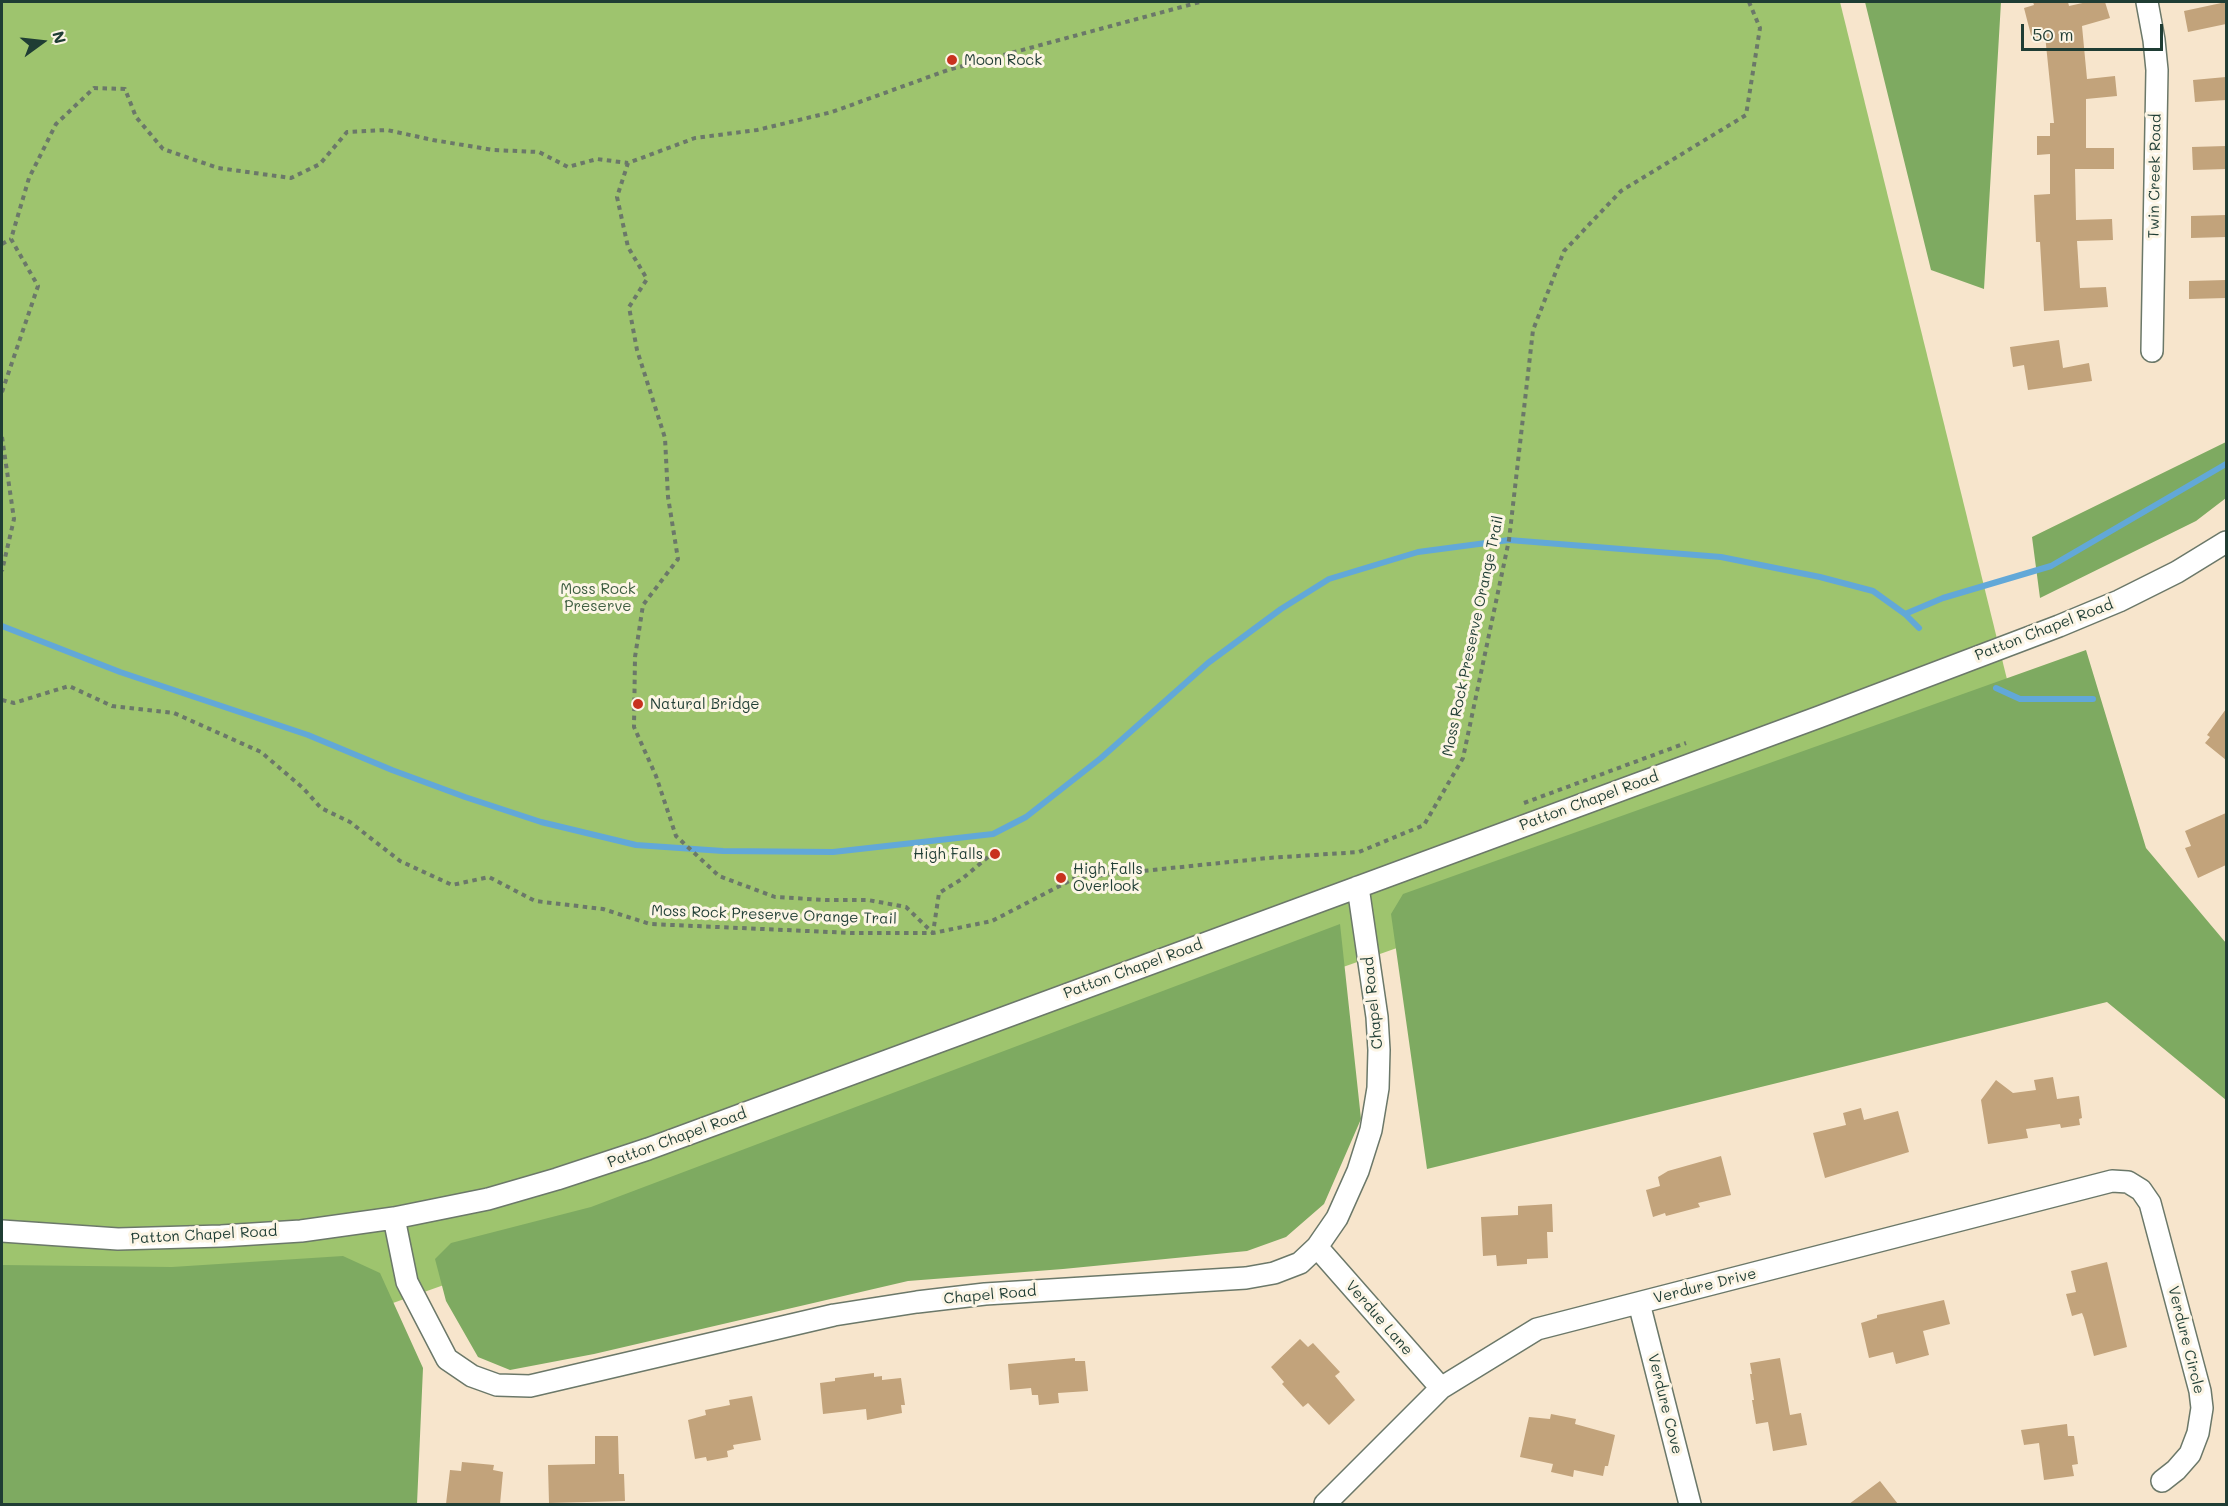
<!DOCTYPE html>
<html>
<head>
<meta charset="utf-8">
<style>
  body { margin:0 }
  #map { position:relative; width:2228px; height:1506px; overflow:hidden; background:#f7e5cc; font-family:Mali,sans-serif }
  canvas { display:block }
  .frame { position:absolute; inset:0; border:3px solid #1f3d34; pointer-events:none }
  .north { position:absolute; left:12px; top:12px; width:60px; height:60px; -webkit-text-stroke:4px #fcf5e5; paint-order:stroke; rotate:75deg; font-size:16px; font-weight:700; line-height:24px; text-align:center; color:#1f3d34 }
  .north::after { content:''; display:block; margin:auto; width:21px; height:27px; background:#1f3d34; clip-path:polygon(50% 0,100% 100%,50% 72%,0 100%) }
  .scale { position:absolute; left:2021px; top:24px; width:142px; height:27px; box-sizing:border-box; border:3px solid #1f3d34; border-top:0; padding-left:8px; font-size:18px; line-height:21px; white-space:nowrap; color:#1f3d34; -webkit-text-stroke:4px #fcf5e5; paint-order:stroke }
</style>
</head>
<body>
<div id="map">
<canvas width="2228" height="1506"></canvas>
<div class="frame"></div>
<div class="north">N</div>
<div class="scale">50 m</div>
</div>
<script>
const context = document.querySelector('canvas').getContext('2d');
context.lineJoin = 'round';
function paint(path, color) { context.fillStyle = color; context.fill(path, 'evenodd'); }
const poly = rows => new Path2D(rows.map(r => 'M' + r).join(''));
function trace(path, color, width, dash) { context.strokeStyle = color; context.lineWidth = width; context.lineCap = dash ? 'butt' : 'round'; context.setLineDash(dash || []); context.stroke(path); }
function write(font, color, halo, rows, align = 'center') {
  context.font = font + ' Mali,sans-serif'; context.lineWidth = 6; context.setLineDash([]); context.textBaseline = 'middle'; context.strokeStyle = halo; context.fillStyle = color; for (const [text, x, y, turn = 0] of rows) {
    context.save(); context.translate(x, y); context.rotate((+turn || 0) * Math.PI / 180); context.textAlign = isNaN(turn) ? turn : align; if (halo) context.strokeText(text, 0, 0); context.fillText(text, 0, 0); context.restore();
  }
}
paint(poly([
  [2,2,1840,2,2019,728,376,1309,2,1277]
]), '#9ec46e');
paint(poly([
  [1865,2,2001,2,1984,289,1931,270],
  [2226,442,2226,498,2196,521,2040,598,2032,537],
  [2086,650,2146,848,2226,943,2226,1100,2107,1002,1427,1169,1391,914,1403,894],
  [1340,924,1361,1119,1324,1204,1286,1237,1247,1251,1063,1269,908,1281,594,1354,510,1370,478,1357,446,1301,435,1259,451,1243,591,1207],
  [343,1256,380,1273,423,1368,417,1504,2,1504,2,1265,172,1267]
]), '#7eaa61');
trace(poly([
  [1905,614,1943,598,2051,566,2226,464],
  [2,626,120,672,308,735,392,770,465,797,541,822,636,845,723,851,833,852,993,834,1026,817,1101,758,1208,663,1281,609,1329,579,1418,552,1509,540,1721,557,1820,577,1873,591,1905,614,1919,628],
  [1996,688,2020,699,2093,699]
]), '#62a8d8', 6);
paint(poly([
  [2033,2,2068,2,2069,6,2087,2,2105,2,2110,18,2082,26,2087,79,2115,76,2117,96,2086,99,2086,148,2114,148,2114,169,2075,169,2076,220,2112,219,2113,240,2077,241,2080,288,2106,287,2108,307,2044,311,2040,242,2036,242,2034,195,2050,194,2050,154,2037,155,2037,136,2050,136,2050,123,2054,123,2045,35,2032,39,2024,8,2034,5],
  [2226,2,2226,24,2188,32,2184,11],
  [2226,77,2226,100,2195,102,2193,80],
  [2226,146,2226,169,2193,170,2192,147],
  [2226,215,2226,237,2191,238,2191,216],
  [2226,280,2226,298,2189,299,2189,281],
  [2059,340,2063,368,2089,363,2092,381,2028,390,2024,365,2013,367,2010,347],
  [2226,709,2226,760,2205,743,2210,737,2207,735],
  [2226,813,2226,865,2198,878,2185,848,2191,846,2185,831],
  [2053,1077,2057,1099,2079,1096,2082,1118,2079,1119,2080,1125,2061,1128,2060,1124,2026,1129,2028,1138,1988,1144,1981,1100,1996,1080,2013,1093,2036,1090,2034,1080],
  [1861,1108,1864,1120,1898,1111,1909,1152,1825,1178,1813,1133,1846,1125,1843,1113],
  [1721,1156,1731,1195,1698,1203,1700,1207,1666,1216,1665,1213,1653,1217,1646,1190,1660,1186,1658,1177,1668,1171],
  [1552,1204,1553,1232,1547,1232,1548,1258,1527,1259,1527,1264,1497,1266,1496,1255,1483,1256,1481,1217,1518,1215,1518,1206],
  [2107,1262,2127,1347,2094,1356,2084,1318,2082,1313,2072,1316,2066,1294,2076,1292,2071,1271],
  [1944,1300,1950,1324,1923,1331,1929,1355,1896,1364,1893,1352,1869,1358,1861,1323,1877,1318,1877,1315],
  [1300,1339,1308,1347,1313,1343,1340,1372,1335,1376,1355,1400,1329,1425,1308,1403,1303,1407,1282,1384,1284,1382,1271,1367],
  [1075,1358,1075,1361,1085,1361,1088,1391,1058,1393,1059,1403,1039,1405,1038,1395,1032,1395,1031,1388,1010,1390,1008,1364],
  [1780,1358,1790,1415,1801,1413,1807,1445,1773,1451,1768,1422,1756,1424,1752,1400,1754,1400,1750,1374,1752,1374,1750,1363],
  [874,1373,874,1377,882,1376,882,1380,901,1378,905,1405,901,1405,902,1413,867,1420,866,1409,823,1414,820,1383,835,1381,835,1378],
  [752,1396,761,1440,733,1445,734,1449,727,1451,728,1457,707,1461,706,1457,695,1459,688,1420,706,1415,705,1410,730,1405,729,1400],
  [1551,1414,1576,1419,1575,1424,1615,1435,1608,1466,1605,1466,1603,1476,1574,1470,1573,1477,1551,1472,1553,1464,1520,1457,1529,1417,1550,1419],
  [2067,1424,2068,1436,2074,1436,2078,1464,2072,1465,2074,1476,2044,1480,2039,1443,2024,1445,2021,1430],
  [595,1436,618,1436,619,1474,624,1474,625,1501,549,1503,548,1465,595,1464],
  [462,1462,494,1465,493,1470,503,1472,500,1504,446,1504,450,1470,461,1471],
  [1880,1481,1898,1504,1849,1504]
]), '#c2a37b');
const minor = poly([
  [2147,2,2154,40,2157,70,2152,351],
  [394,1218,407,1282,447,1359,472,1376,497,1385,530,1386,834,1315,917,1302,985,1294,1246,1278,1274,1273,1300,1263,1317,1247,1337,1218,1358,1171,1371,1130,1378,1088,1379,1050,1377,1017,1358,887],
  [2,1231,118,1239,221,1236,301,1231,394,1218,488,1199,557,1179,648,1149,1819,717,2059,626,2119,601,2177,572,2226,542],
  [1317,1247,1441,1388],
  [1639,1303,1690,1504],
  [1325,1504,1441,1388,1537,1329,2112,1181,2128,1182,2141,1190,2150,1203,2200,1391,2202,1408,2198,1433,2190,1454,2176,1470,2162,1481]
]);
trace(minor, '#6b7869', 24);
trace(poly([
  [2,244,11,239],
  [2,392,38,286,11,239,29,178,56,124,94,88,125,89,136,117,163,149,218,168,291,178,320,164,347,132,387,130,433,140,493,150,539,152,568,167,597,159,628,163],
  [2,437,14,519,2,571],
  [2,700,14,703,69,686,112,706,174,713,261,752,303,788,321,808,350,822,400,861,452,885,489,877,535,901,603,909,650,924,852,933,933,933,992,921,1075,878,1268,858,1359,852,1424,825,1463,758,1509,540,1533,330,1564,251,1621,191,1746,115,1760,28,1749,2],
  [1524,803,1686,743],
  [988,857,962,879,939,893,933,933,906,907,868,900,826,900,775,897,719,876,676,836,656,776,634,727,635,657,643,605,678,559,668,497,665,438,637,350,629,307,647,279,628,247,617,197,628,163,695,138,757,130,832,112,948,70,1200,2]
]), '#6b7869', 4, [4.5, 4.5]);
trace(minor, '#fff', 21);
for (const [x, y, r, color] of [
  [952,60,6,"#c8321e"],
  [638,704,6,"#c8321e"],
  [995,854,6,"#c8321e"],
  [1061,878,6,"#c8321e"]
]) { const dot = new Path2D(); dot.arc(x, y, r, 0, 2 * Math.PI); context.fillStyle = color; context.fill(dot); trace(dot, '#fcf5e5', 2); }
write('15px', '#1f3d34', '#fcf5e5', [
  ["Moon Rock",964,60],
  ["Natural Bridge",650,704],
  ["High Falls",983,854,"right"],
  ["High Falls",1073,869],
  ["Overlook",1073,886]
], 'left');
write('15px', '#1f3d34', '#fcf5e5', [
  ["Twin Creek Road",2155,176,-89],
  ["Patton Chapel Road",2044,630,-21],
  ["Moss Rock Preserve Orange Trail",1473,636,-78],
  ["Patton Chapel Road",1589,801,-20],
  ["Moss Rock Preserve Orange Trail",774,915,2],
  ["Patton Chapel Road",1133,969,-20],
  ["Chapel Road",1373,1003,-96],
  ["Patton Chapel Road",677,1138,-20],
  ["Patton Chapel Road",204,1235,-3],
  ["Verdure Drive",1705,1286,-14],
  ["Chapel Road",990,1295,-5],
  ["Verdue Lane",1379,1318,49],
  ["Verdure Circle",2186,1340,76],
  ["Verdure Cove",1665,1404,76]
]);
write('15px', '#3f5f42', '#fcf5e5', [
  ["Moss Rock",598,589],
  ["Preserve",598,606]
]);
</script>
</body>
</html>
